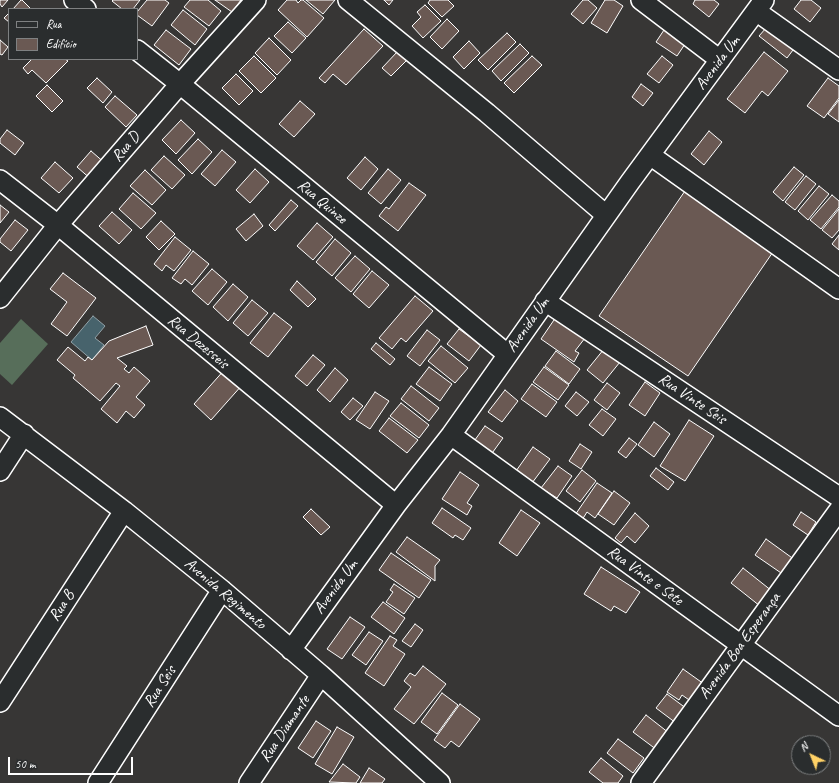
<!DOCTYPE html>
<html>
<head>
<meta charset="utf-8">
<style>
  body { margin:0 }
  #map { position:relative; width:839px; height:783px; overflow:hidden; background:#373635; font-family:Caveat,sans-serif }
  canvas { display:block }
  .legend { position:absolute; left:8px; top:8px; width:130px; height:52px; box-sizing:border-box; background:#2a2d2e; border:1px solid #7f8182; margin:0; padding:5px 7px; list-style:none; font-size:12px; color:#fff }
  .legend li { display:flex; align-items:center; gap:8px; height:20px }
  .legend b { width:20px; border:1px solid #7f8182 }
  .north { position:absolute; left:791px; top:735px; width:40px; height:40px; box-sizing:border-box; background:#2a2d2e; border:1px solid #7f8182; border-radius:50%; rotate:317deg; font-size:11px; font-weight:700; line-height:16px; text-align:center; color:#fff }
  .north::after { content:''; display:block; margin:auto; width:14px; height:18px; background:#ffd166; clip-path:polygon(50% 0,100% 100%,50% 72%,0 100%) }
  .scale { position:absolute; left:8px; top:757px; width:125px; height:18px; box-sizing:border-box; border:2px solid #fff; border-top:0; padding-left:5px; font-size:12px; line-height:14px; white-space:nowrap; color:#fff; -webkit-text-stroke:3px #2a2d2e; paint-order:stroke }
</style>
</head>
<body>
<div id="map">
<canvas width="839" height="783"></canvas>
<ul class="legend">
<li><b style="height:5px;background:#2a2d2e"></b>Rua</li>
<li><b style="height:11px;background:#6a5953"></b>Edifício</li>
</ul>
<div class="north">N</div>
<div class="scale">50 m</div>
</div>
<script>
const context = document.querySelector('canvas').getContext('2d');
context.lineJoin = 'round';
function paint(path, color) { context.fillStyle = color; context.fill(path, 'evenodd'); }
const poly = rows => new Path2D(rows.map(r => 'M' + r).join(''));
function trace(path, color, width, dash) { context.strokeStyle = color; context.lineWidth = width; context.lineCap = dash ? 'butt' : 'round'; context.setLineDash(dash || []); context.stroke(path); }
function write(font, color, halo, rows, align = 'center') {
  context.font = font + ' Caveat,sans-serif'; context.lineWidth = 3; context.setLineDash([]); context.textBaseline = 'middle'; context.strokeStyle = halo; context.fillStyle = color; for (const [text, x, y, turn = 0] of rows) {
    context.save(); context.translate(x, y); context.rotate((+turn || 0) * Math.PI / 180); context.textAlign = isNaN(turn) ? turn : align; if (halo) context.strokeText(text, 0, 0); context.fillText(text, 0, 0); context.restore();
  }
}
paint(poly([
  [21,319,48,344,12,385,0,374,0,343]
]), '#576e5a');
const water = poly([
  [93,316,105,326,95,338,104,345,92,360,71,342,93,316]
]);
paint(water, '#47636c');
trace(water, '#91a1a7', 1);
const building = poly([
  [0,0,8,0,2,7,0,4,0,0],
  [21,0,22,0,31,9,13,9,21,0],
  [113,0,140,0,133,9,122,9,112,1,113,0],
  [147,0,165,0,169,3,152,26,137,15,137,12,147,0],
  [190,0,208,0,221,11,209,26,184,7,190,0],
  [215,0,241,0,232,12,215,0],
  [287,0,296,0,298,3,301,0,303,0,324,18,307,37,278,10,287,0],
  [306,0,335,0,323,14,306,0],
  [384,0,393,0,389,5,384,0],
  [430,0,448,0,454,6,442,17,428,3,430,0],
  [583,0,588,0,597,8,583,24,571,14,583,0],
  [605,0,614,0,623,6,607,33,591,23,605,0],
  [695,0,714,0,719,4,709,17,693,4,695,0],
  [801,0,811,0,821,8,810,22,794,9,801,0],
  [425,5,441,21,423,38,412,26,421,17,417,12,425,5],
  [183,10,207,29,195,45,171,25,183,10],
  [9,13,9,22,4,18,9,13],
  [447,19,459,31,442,49,430,37,447,19],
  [288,22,306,38,292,53,274,36,288,22],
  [766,28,793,50,787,58,759,36,766,28],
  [364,29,383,46,346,85,333,74,325,83,319,78,364,29],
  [166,30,191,49,179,65,154,45,166,30],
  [664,30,685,44,677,56,656,42,664,30],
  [507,33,516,42,488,70,478,60,507,33],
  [269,38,291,60,277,75,255,53,269,38],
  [0,40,8,47,2,55,0,54,0,40],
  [469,41,480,53,464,69,453,57,469,41],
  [520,44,529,53,501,81,492,71,520,44],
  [398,51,407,60,391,76,382,68,398,51],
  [764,52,788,71,768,96,762,91,745,113,727,99,764,52],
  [254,56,276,78,261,93,239,71,254,56],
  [532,56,542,65,514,93,504,83,532,56],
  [662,56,673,65,659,83,647,74,662,56],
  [32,59,65,59,68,61,46,83,32,70,28,74,23,68,32,59],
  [236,74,253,91,239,105,222,88,236,74],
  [97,78,112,92,103,103,87,88,97,78],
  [828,78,839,86,839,98,824,118,807,106,828,78],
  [641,84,653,93,643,106,632,97,641,84],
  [47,85,63,101,52,112,36,96,47,85],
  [115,96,137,115,126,127,105,107,115,96],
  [839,100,839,122,828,114,839,100],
  [300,101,315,114,294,137,279,124,300,101],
  [181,120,195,133,176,154,162,140,181,120],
  [7,130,24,143,15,155,0,143,0,139,7,130],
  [709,131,722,142,704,165,691,154,709,131],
  [198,139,212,152,192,174,178,160,198,139],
  [222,150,236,162,215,186,201,174,222,150],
  [91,151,106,164,92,180,77,167,91,151],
  [164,156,185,175,172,189,151,170,164,156],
  [365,157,378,169,361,190,347,178,365,157],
  [55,162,73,178,59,193,41,178,55,162],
  [794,167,804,175,783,201,773,192,794,167],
  [255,169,269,182,250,203,236,190,255,169],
  [388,169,401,180,381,204,368,193,388,169],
  [145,170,166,190,152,205,130,186,145,170],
  [806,176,816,184,795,210,785,202,806,176],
  [409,183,426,195,398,231,379,216,386,207,389,209,409,183],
  [819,186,829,194,808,220,798,211,819,186],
  [687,188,775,249,688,376,599,316,687,188],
  [133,193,156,213,141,229,119,209,133,193],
  [832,195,839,201,839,207,821,229,810,220,832,195],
  [291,200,298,206,275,231,269,225,291,200],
  [0,205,9,212,0,223,0,205],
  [839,209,839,230,832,238,822,230,839,209],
  [112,212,132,230,119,244,99,226,112,212],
  [254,214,263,226,246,241,236,229,254,214],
  [15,220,28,230,11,251,0,242,0,239,15,220],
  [161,221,175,234,159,250,146,237,161,221],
  [317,223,333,237,313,260,297,246,317,223],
  [839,235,839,250,832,244,839,235],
  [175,237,191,250,174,271,166,265,162,271,154,264,175,237],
  [335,239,351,253,332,276,316,262,335,239],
  [193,251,209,264,192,285,185,279,181,284,172,278,193,251],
  [355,256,370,269,351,292,335,278,355,256],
  [212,269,227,282,208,305,192,291,212,269],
  [372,271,389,285,369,308,353,294,372,271],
  [63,273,96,298,67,336,51,324,67,302,50,289,63,273],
  [297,281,316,299,308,307,290,290,297,281],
  [233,284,248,297,228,321,213,307,233,284],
  [415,296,433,311,406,342,401,338,392,349,379,338,415,296],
  [252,300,268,313,248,336,233,323,252,300],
  [274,313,292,327,268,357,250,343,274,313],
  [556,317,585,338,575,351,579,353,574,362,541,339,556,317],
  [146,326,153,345,117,358,127,366,124,369,129,373,134,367,150,381,136,397,145,405,134,418,126,411,117,423,101,409,120,386,116,383,100,401,73,378,75,375,57,360,68,347,85,361,88,357,92,360,109,341,146,326],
  [459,329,481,345,469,361,447,344,459,329],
  [427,330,440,340,420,366,407,356,427,330],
  [376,343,395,359,390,365,371,349,376,343],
  [441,346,468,368,455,383,428,361,441,346],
  [604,349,620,362,603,383,587,370,604,349],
  [556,351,580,369,569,384,545,366,556,351],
  [313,355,325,365,307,386,295,376,313,355],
  [429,367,452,384,440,401,416,384,429,367],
  [544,367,569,385,558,400,533,382,544,367],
  [226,368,243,384,211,420,194,404,226,368],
  [335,368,348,380,330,402,317,390,335,368],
  [645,382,660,393,645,416,629,405,645,382],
  [607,383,620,393,607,410,594,400,607,383],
  [532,384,557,402,546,417,521,399,532,384],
  [411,386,439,408,429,421,401,399,411,386],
  [505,390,518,401,502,422,488,412,505,390],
  [375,392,389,401,370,429,356,420,375,392],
  [576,392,589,402,577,416,565,406,576,392],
  [353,398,363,406,350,420,341,412,353,398],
  [401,403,429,425,419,438,390,416,401,403],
  [602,409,616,419,603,436,589,425,602,409],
  [389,418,418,440,407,453,379,431,389,418],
  [689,420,714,436,685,481,660,466,689,420],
  [654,422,670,434,654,457,638,445,654,422],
  [485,426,503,438,490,456,472,444,485,426],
  [629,438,637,444,626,458,618,452,629,438],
  [580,444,592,452,581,469,569,461,580,444],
  [533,447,550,459,532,483,516,471,533,447],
  [558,466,572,476,557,498,541,488,558,466],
  [656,468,674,482,668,490,650,476,656,468],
  [582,470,596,481,580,502,566,491,582,470],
  [460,472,479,485,467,503,472,506,467,515,442,499,460,472],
  [597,483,612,493,595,518,587,512,582,520,575,515,597,483],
  [614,491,630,503,614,525,598,514,614,491],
  [442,508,471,528,463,540,455,535,453,538,432,523,442,508],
  [311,509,330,527,321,535,303,517,311,509],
  [521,510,540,523,517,556,499,543,521,510],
  [801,512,816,522,808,535,793,525,801,512],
  [635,513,649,526,635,543,627,536,621,543,615,538,635,513],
  [407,537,440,560,435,566,435,581,396,552,407,537],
  [766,539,795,560,784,575,755,555,766,539],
  [391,553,431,580,419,598,379,570,391,553],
  [601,567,640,592,626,613,614,606,611,611,584,594,601,567],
  [743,568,772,591,760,606,731,583,743,568],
  [394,584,415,598,404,614,386,602,393,592,390,590,394,584],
  [383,602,405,618,394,634,371,617,383,602],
  [350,617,365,627,342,659,327,649,350,617],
  [415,624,423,630,411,647,402,641,415,624],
  [369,632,383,641,366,665,352,655,369,632],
  [390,636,397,640,393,646,405,654,384,686,365,673,390,636],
  [423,666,446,684,414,724,394,709,411,687,404,681,410,673,415,676,423,666],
  [683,669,704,684,692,702,682,695,679,700,667,692,683,669],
  [442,693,458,705,437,734,421,722,442,693],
  [667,694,687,709,676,723,656,708,667,694],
  [460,704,480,719,459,747,451,741,445,748,434,740,460,704],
  [646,715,669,733,657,750,633,732,646,715],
  [316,721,331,731,313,758,298,748,316,721],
  [337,727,354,737,332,774,315,764,337,727],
  [618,739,644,758,633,773,607,753,618,739],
  [601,758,623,776,618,783,603,783,589,772,601,758],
  [343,764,360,777,356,783,329,782,343,764],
  [369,768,385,779,382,783,360,783,369,768]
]);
paint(building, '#6a5953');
trace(building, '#fff', 1);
const minor = poly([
  [74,0,86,9],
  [348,0,487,113,606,215],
  [641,0,720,60],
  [756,11,839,70],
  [137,50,180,84,507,354],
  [650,155,839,289],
  [0,180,58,225,396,505],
  [0,298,58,225,180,84,256,0],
  [545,301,839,497],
  [0,417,124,511,222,590,321,675,440,783],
  [451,435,839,716],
  [0,471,24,434],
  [291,650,396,505,451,435,630,182,764,0],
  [0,702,124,511],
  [98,783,222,590],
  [249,783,321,675],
  [641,783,839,510]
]);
trace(minor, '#fff', 22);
trace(minor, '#2a2d2e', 19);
write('16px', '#fff', '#2a2d2e', [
  ["Avenida Um",718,63,-53],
  ["Rua D",126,147,-49],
  ["Rua Quinze",322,202,40],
  ["Avenida Um",528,325,-55],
  ["Rua Dezesseis",198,342,40],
  ["Rua Vinte Seis",692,399,34],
  ["Rua Vinte e Sete",645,576,36],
  ["Avenida Um",336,587,-54],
  ["Avenida Regimento",225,594,40],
  ["Rua B",62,606,-57],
  ["Avenida Boa Esperança",740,646,-54],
  ["Rua Seis",160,687,-57],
  ["Rua Diamante",285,729,-56]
]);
</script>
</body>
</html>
